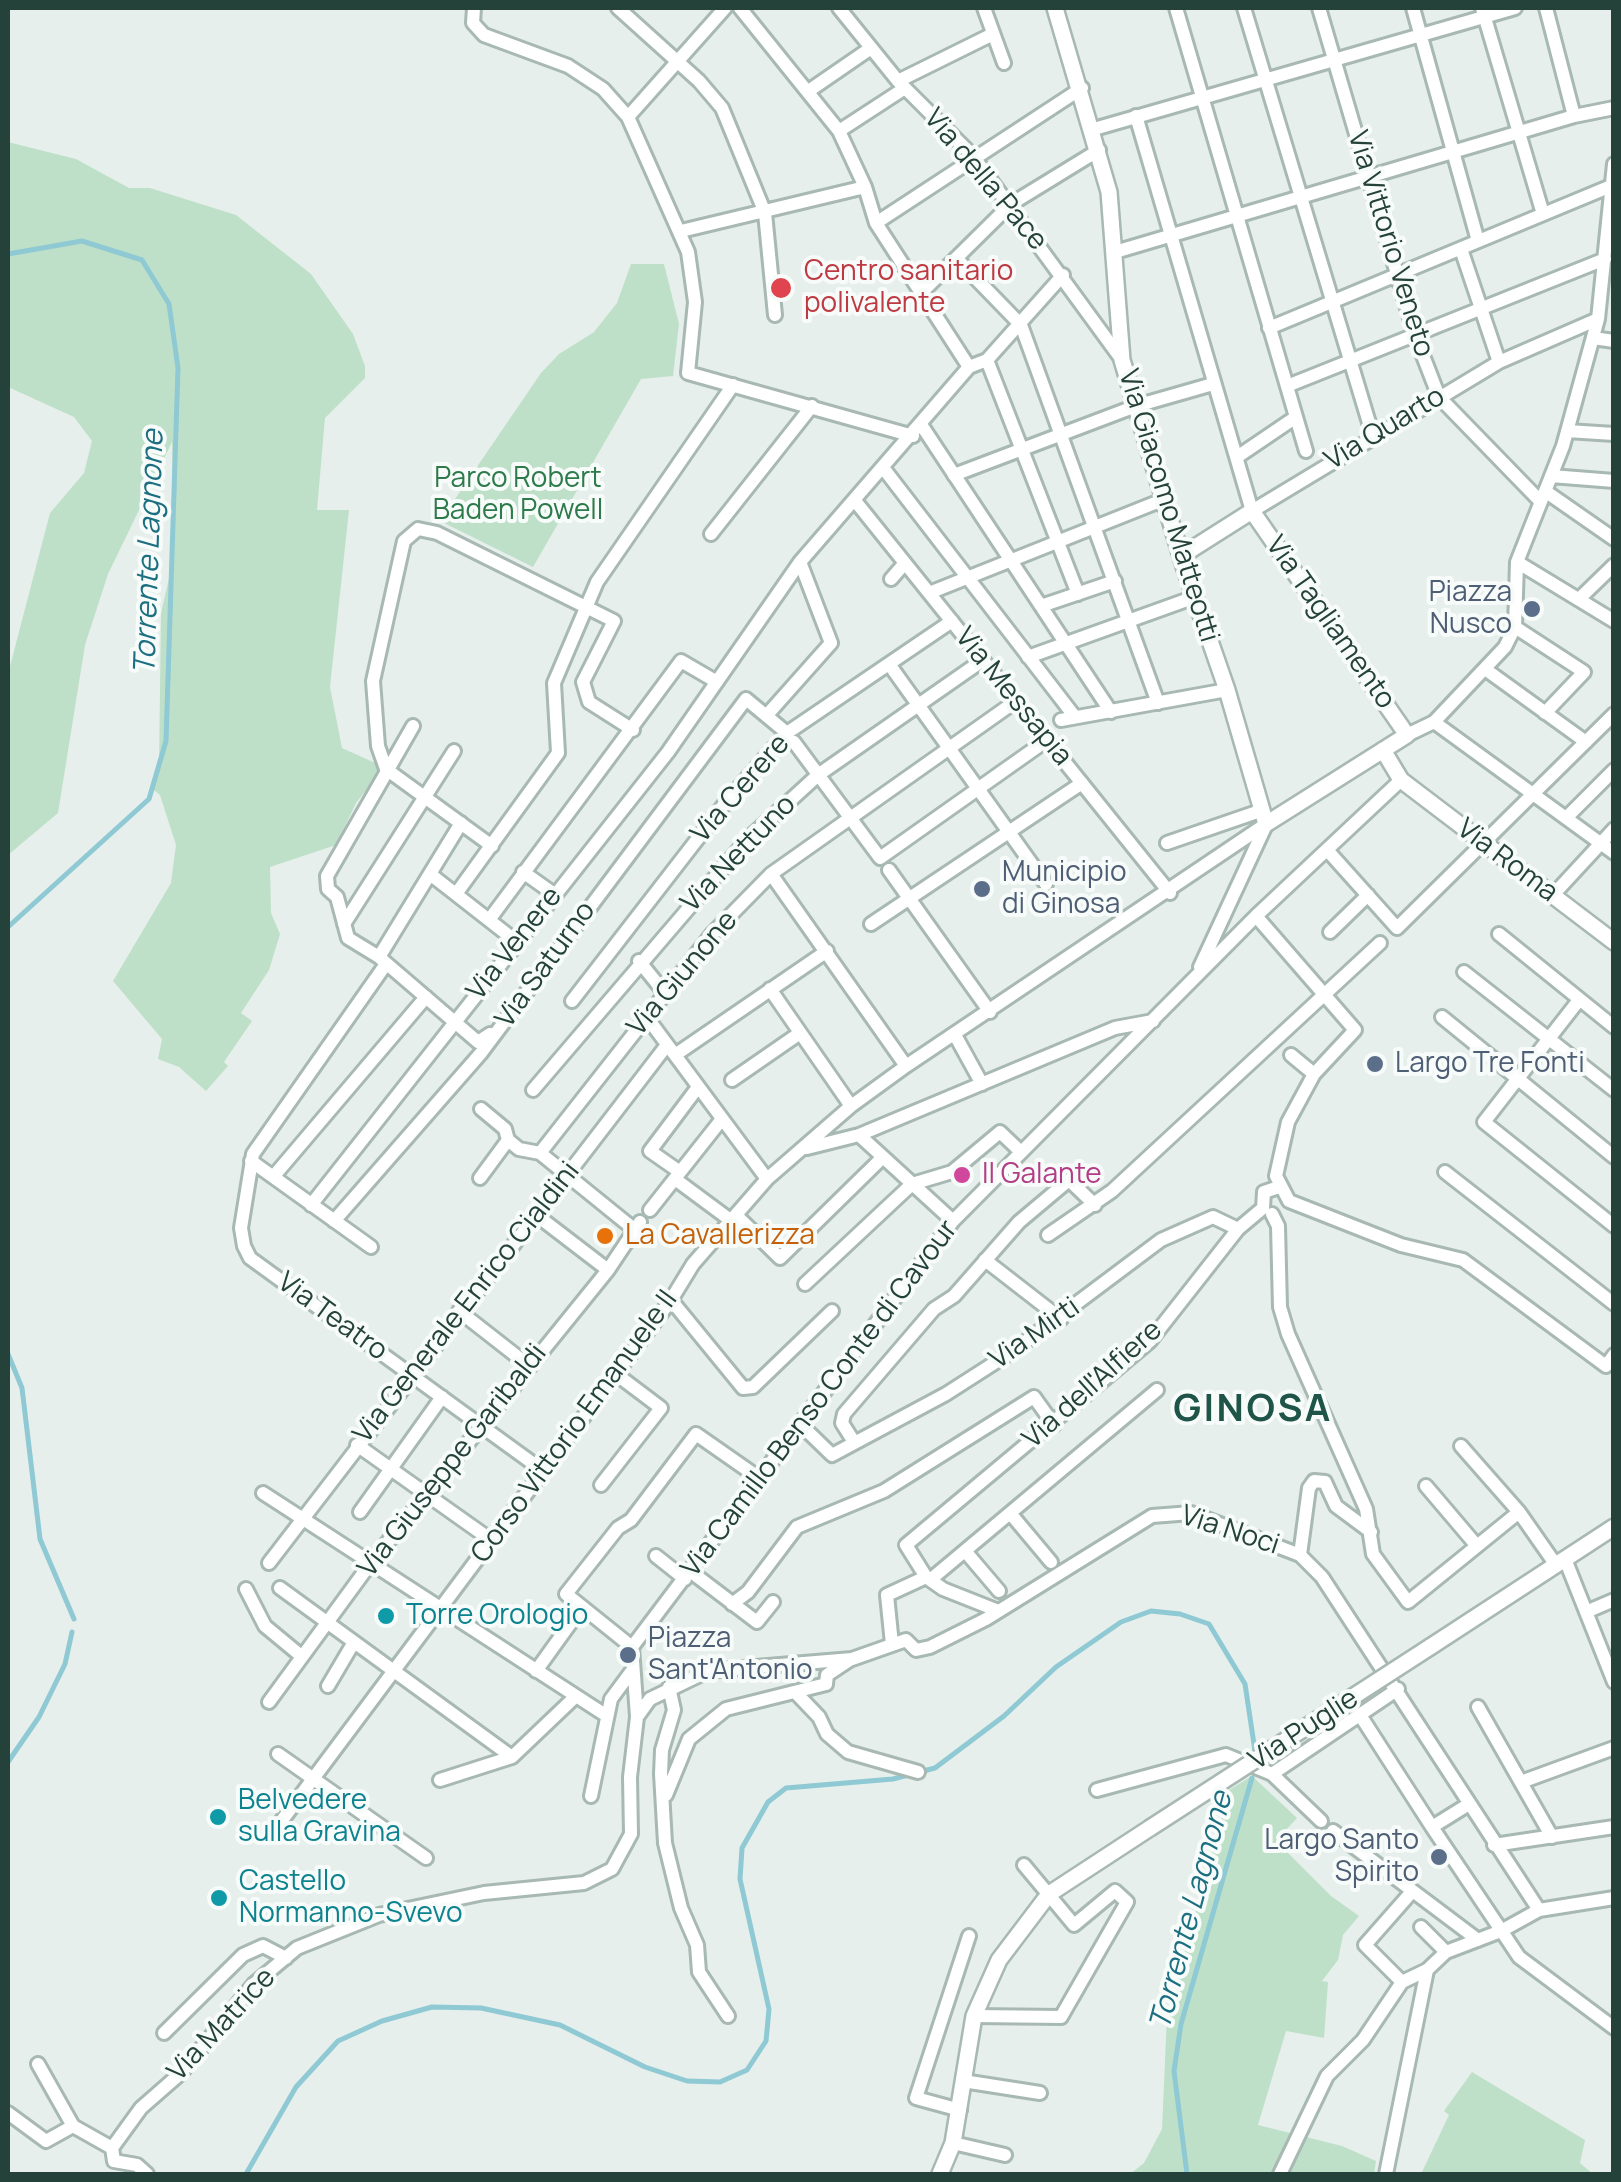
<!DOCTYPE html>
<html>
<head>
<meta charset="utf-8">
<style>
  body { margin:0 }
  #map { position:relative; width:1621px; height:2182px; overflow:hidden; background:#e6efeb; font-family:Manrope,sans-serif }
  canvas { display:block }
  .frame { position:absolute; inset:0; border:10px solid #24423a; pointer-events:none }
</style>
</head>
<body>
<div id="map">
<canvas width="1621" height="2182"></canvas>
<div class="frame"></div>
</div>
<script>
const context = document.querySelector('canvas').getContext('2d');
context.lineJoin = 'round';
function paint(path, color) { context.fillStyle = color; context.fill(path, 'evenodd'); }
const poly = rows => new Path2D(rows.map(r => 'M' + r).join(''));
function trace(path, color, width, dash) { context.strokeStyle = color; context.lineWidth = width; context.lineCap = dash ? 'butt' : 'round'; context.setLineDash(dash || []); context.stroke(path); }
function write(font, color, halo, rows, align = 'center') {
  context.font = font + ' Manrope,sans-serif'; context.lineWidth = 8; context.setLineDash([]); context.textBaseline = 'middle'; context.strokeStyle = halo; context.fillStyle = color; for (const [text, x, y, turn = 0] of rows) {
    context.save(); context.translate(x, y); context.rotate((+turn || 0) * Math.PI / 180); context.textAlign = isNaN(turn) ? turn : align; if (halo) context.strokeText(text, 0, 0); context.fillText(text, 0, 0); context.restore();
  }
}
paint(poly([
  [8,142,76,159,129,188,150,188,236,215,311,274,353,334,365,366,365,378,325,418,317,510,349,510,330,687,342,748,384,767,356,803,336,845,270,867,271,913,280,934,269,970,241,1013,252,1021,224,1062,228,1066,206,1091,179,1067,158,1059,162,1039,113,981,171,883,176,845,160,795,150,787,159,768,161,613,174,557,172,442,108,574,85,645,58,813,8,855,8,674,50,513,84,473,92,441,74,417,8,387],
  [631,264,664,264,679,324,673,376,641,379,533,567,440,521,541,373,559,354,594,332,617,303],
  [1252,1776,1297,1818,1276,1841,1331,1896,1359,1916,1343,1935,1338,1960,1322,1981,1328,1982,1324,2038,1286,2031,1258,2125,1342,2146,1376,2161,1374,2174,1130,2174,1144,2163,1162,2129,1167,2016,1229,1790],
  [1472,2072,1585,2140,1580,2163,1593,2174,1421,2174,1449,2115,1444,2111]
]), '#bfe0c8');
trace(poly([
  [8,254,82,241,142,260,169,304,178,368,166,741,149,799,8,927],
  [8,1354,22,1388,40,1539,74,1619],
  [8,1762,39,1717,65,1664,72,1632],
  [246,2174,296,2087,338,2041,382,2021,432,2007,481,2008,560,2025,645,2067,687,2081,720,2082,747,2070,766,2041,769,2009,740,1879,742,1848,768,1802,786,1788,893,1779,935,1768,1004,1716,1056,1667,1121,1622,1151,1611,1180,1614,1209,1624,1245,1684,1255,1751],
  [1187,2174,1174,2071,1181,2024,1252,1778]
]), '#8ec9d4', 5);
const minor = poly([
  [474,8,473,23,484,35,568,66,603,89,628,117,688,252,695,302,688,373,913,436],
  [618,8,699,81,722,108,765,213,775,315],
  [740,8,839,131,865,187,876,223,969,367],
  [839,8,898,81,973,156,1122,360],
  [984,8,1004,63],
  [1176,8,1306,451],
  [1244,8,1373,436],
  [1319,8,1415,335,1439,397,1541,502],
  [1413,8,1478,241],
  [1482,8,1543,214],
  [1546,8,1574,116],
  [898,81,993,34],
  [810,90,871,48],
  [1136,116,1252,511,1499,362,1598,319],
  [628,117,725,8],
  [1094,129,1515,8],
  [839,131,905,88],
  [876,223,1082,88],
  [681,231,865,187],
  [1461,249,1499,362],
  [1115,252,1574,116,1614,108],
  [956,258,1021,325,1158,703],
  [923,291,1011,204,1099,150],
  [1269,328,1611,186],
  [1593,338,1614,341],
  [987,360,1078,594],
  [1287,386,1605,259],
  [922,426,1111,712],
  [1567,431,1614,434],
  [1237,457,1296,417],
  [884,469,1075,717],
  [954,475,1136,406,1213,384],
  [1551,476,1614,481],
  [1545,491,1614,539],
  [856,502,1170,893],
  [711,534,812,406],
  [1517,562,1614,621],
  [891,579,905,563],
  [929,593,1165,499],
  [1580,598,1614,565],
  [1041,606,1115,581],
  [1515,627,1584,672,1545,713],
  [1028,657,1195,597],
  [889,664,1046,884],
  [1485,669,1586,742],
  [767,715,831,643,800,562],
  [1061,720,1227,690],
  [1434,722,1614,853],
  [413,726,327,876,328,889,337,897,348,938,379,957,478,1042,490,1034],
  [1407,735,1434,722,1505,647,1515,627,1517,562,1563,446,1598,319,1614,164],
  [794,742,880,858,1047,740],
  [1566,818,1614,770],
  [1167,843,1260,811],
  [492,846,386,769,378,746,373,681,404,541,418,529,437,533,614,621,583,682,589,702,633,730],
  [1328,851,1397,928,1614,714],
  [889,870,990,1012],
  [523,872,554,894],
  [430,874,517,942],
  [771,874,906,1066],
  [456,894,558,753,554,683,597,582,733,385],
  [1553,895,1614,829],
  [1256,916,1355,1030,1314,1074,1288,1122,1276,1176,1289,1201],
  [489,920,681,661,717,682],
  [344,924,454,751],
  [871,924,1082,783],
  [1330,932,1368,895],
  [1499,934,1614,1027],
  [379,957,461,823],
  [639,961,664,992],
  [386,964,253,1154,241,1228,244,1246,250,1258,542,1470],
  [1200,967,1265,827],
  [1464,972,1614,1090],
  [770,989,851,1106],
  [1579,1000,1484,1122,1614,1226],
  [572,1001,723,806,787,733,952,621],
  [646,1016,767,1179],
  [1442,1017,1614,1157],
  [955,1035,982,1084],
  [675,1055,827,951],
  [1291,1055,1314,1074],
  [732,1080,800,1033],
  [533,1090,747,840,818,775,983,660],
  [481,1109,505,1129,508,1140,519,1149,540,1153,635,1230],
  [859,1135,953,1221],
  [807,1148,859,1135,1115,1028,1153,1021],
  [540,1153,712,934,771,874,1016,701],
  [251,1161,371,1247],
  [680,1172,650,1151,698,1087],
  [1445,1172,1614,1304],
  [273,1177,426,997],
  [480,1178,508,1140],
  [675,1179,733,1222],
  [1289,1201,1401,1245,1463,1260,1606,1366,1614,1355],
  [311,1205,668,752,800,562,969,367,987,360,1063,275],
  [1263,1208,1264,1192,1279,1187],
  [650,1210,722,1119],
  [535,1214,608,1270],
  [1272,1214,1278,1226,1280,1307,1288,1334,1366,1509,1373,1554,1408,1602,1519,1512],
  [738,1217,780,1258,883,1157],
  [334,1221,481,1053,746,699,787,733],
  [1048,1235,1112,1191,1380,943],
  [985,1260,1061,1319],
  [805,1284,912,1184,952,1172,1000,1132,1021,1152],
  [671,1300,743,1388,753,1387,832,1311],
  [459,1311,528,1365],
  [800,1424,832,1455,946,1394,1013,1351,1161,1240,1213,1217,1238,1229],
  [854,1442,842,1423,844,1414,934,1309,954,1296,1019,1222,1069,1180,1095,1205],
  [357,1445,491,1540],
  [1461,1446,1519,1512,1556,1565],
  [601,1485,661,1408,616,1374],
  [1426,1486,1477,1546],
  [263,1493,607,1716],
  [360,1512,442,1397],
  [1010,1513,1051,1562],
  [965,1551,999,1591],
  [1300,1555,1309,1488,1314,1481,1325,1482,1336,1506,1371,1532],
  [656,1556,685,1579],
  [1565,1559,1614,1682],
  [269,1563,667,1045],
  [690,1571,757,1622,773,1602],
  [930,1580,1157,1390],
  [280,1588,512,1757],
  [246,1589,265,1626,300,1655],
  [732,1604,748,1592,797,1527,884,1491,1034,1397,1054,1425],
  [996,1610,943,1589,926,1577,906,1545,1150,1341,1238,1229,1263,1208],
  [1586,1612,1614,1600],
  [892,1644,887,1595,926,1577],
  [632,1647,953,1221,1256,916,1401,780],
  [632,1647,566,1594,618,1528,631,1520,696,1434,759,1478],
  [536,1671,582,1607],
  [328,1686,354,1642],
  [669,1687,674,1710,662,1750,661,1774,665,1843,681,1908,697,1945,699,1972,728,2016],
  [796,1693,819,1717,827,1734,848,1752,918,1772],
  [269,1702,370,1564,608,1270,640,1222],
  [1478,1707,1552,1837],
  [1360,1715,1432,1827],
  [637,1717,650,1699,708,1671,852,1659,906,1640,916,1650,930,1647,986,1619,1152,1516,1191,1513,1300,1555,1322,1577,1539,1910],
  [278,1754,426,1858],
  [1272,1774,1398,1689],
  [440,1780,512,1757,575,1697],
  [1521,1782,1614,1748],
  [1097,1790,1226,1755,1272,1774,1321,1821],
  [666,1795,689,1739,726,1709,826,1684,827,1675,851,1659],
  [591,1796,611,1699,631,1672],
  [1469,1804,1432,1827,1519,1957,1614,2028],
  [280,1823,671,1300,693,1264,767,1179,851,1106,906,1066,1266,824],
  [1333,1831,1478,1940],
  [1494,1845,1614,1827],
  [1421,1927,1446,1952],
  [1402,1982,1365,1945,1409,1895],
  [974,2016,1061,2017,1127,1902,1115,1891,1074,1925,1024,1865],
  [164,2033,243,1955,263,1946,286,1958],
  [38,2064,73,2126,112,2148],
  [963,2081,1040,2093],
  [960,2110,916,2098,969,1936],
  [8,2113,46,2141,73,2126],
  [953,2143,1005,2155],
  [112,2148,141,2108,181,2073,254,1984,297,1948,379,1915,484,1893,584,1883,612,1869,631,1834,630,1777,637,1717,632,1647],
  [112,2148,114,2161,137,2165,147,2174],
  [1280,2174,1327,2076,1363,2040,1402,1982,1427,1970,1446,1952,1501,1931,1539,1910,1614,1898],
  [1386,2174,1427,1970]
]);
const tertiary = poly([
  [1055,8,1109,192,1122,360,1184,566,1227,690,1266,824,1407,735,1252,511,1181,556],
  [1383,750,1401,780,1614,942],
  [1430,1647,1614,1527],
  [940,2174,953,2143,974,2016,999,1960,1049,1894,1150,1828]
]);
trace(minor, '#a8b8b2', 18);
trace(tertiary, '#a8b8b2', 20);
trace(minor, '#fff', 12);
trace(tertiary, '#fff', 15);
const tertiaryBridge = poly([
  [1150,1828,1430,1647]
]);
trace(tertiaryBridge, '#a8b8b2', 20, []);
trace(tertiaryBridge, '#fff', 15);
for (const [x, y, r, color] of [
  [781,288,12,"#e0444e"],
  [1532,609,10,"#5c6f8a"],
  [982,889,10,"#5c6f8a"],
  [1375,1064,10,"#5c6f8a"],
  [962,1175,10,"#d1479c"],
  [605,1236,10,"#e8710a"],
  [386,1616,10,"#0f9aa8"],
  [628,1655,10,"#5c6f8a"],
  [218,1817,10,"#0f9aa8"],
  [1439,1857,10,"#5c6f8a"],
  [219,1898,10,"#0f9aa8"]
]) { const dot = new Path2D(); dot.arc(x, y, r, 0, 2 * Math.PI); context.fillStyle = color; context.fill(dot); trace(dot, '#f7fbf9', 4); }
write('28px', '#24423a', '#f7fbf9', [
  ["Via della Pace",985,180,50],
  ["Via Vittorio Veneto",1390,244,73],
  ["Via Quarto",1385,429,-31],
  ["Via Giacomo Matteotti",1168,506,73],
  ["Via Tagliamento",1330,623,55],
  ["Via Messapia",1013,697,51],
  ["Via Cerere",741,789,-49],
  ["Via Nettuno",739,854,-46],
  ["Via Roma",1507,861,37],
  ["Via Venere",515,944,-52],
  ["Via Saturno",546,965,-54],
  ["Via Giunone",683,974,-50],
  ["Via Generale Enrico Cialdini",467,1303,-52],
  ["Via Teatro",332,1317,36],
  ["Via Mirti",1035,1334,-35],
  ["Via dell'Alfiere",1093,1385,-42],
  ["Via Camillo Benso Conte di Cavour",820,1399,-53],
  ["Corso Vittorio Emanuele II",575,1427,-54],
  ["Via Giuseppe Garibaldi",453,1461,-52],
  ["Via Noci",1230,1531,18],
  ["Via Puglie",1304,1730,-33],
  ["Via Matrice",222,2025,-47]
]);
write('28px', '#be3a42', '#f7fbf9', [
  ["Centro sanitario",804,272],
  ["polivalente",804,304]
], 'left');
write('28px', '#2d7a4b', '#f7fbf9', [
  ["Parco Robert",518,479],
  ["Baden Powell",518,511]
]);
write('28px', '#4e5e75', '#f7fbf9', [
  ["Piazza",1512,593,"right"],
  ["Nusco",1512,625,"right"],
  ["Municipio",1002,873],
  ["di Ginosa",1002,905],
  ["Largo Tre Fonti",1395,1064],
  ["Piazza",648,1639],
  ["Sant'Antonio",648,1671],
  ["Largo Santo",1419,1841,"right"],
  ["Spirito",1419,1873,"right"]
], 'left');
write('28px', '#b23c85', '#f7fbf9', [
  ["Il Galante",982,1175]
], 'left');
write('28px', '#c56008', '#f7fbf9', [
  ["La Cavallerizza",625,1236]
], 'left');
write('28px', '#0d838f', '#f7fbf9', [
  ["Torre Orologio",406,1616],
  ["Belvedere",238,1801],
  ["sulla Gravina",238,1833],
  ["Castello",239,1882],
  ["Normanno-Svevo",239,1914]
], 'left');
write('italic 30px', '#1c6f80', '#f7fbf9', [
  ["Torrente Lagnone",150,552,-88],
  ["Torrente Lagnone",1192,1911,-75]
]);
context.letterSpacing = '2.5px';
write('bold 38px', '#1f5548', '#f7fbf9', [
  ["GINOSA",1253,1410]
]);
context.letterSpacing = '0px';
</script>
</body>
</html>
